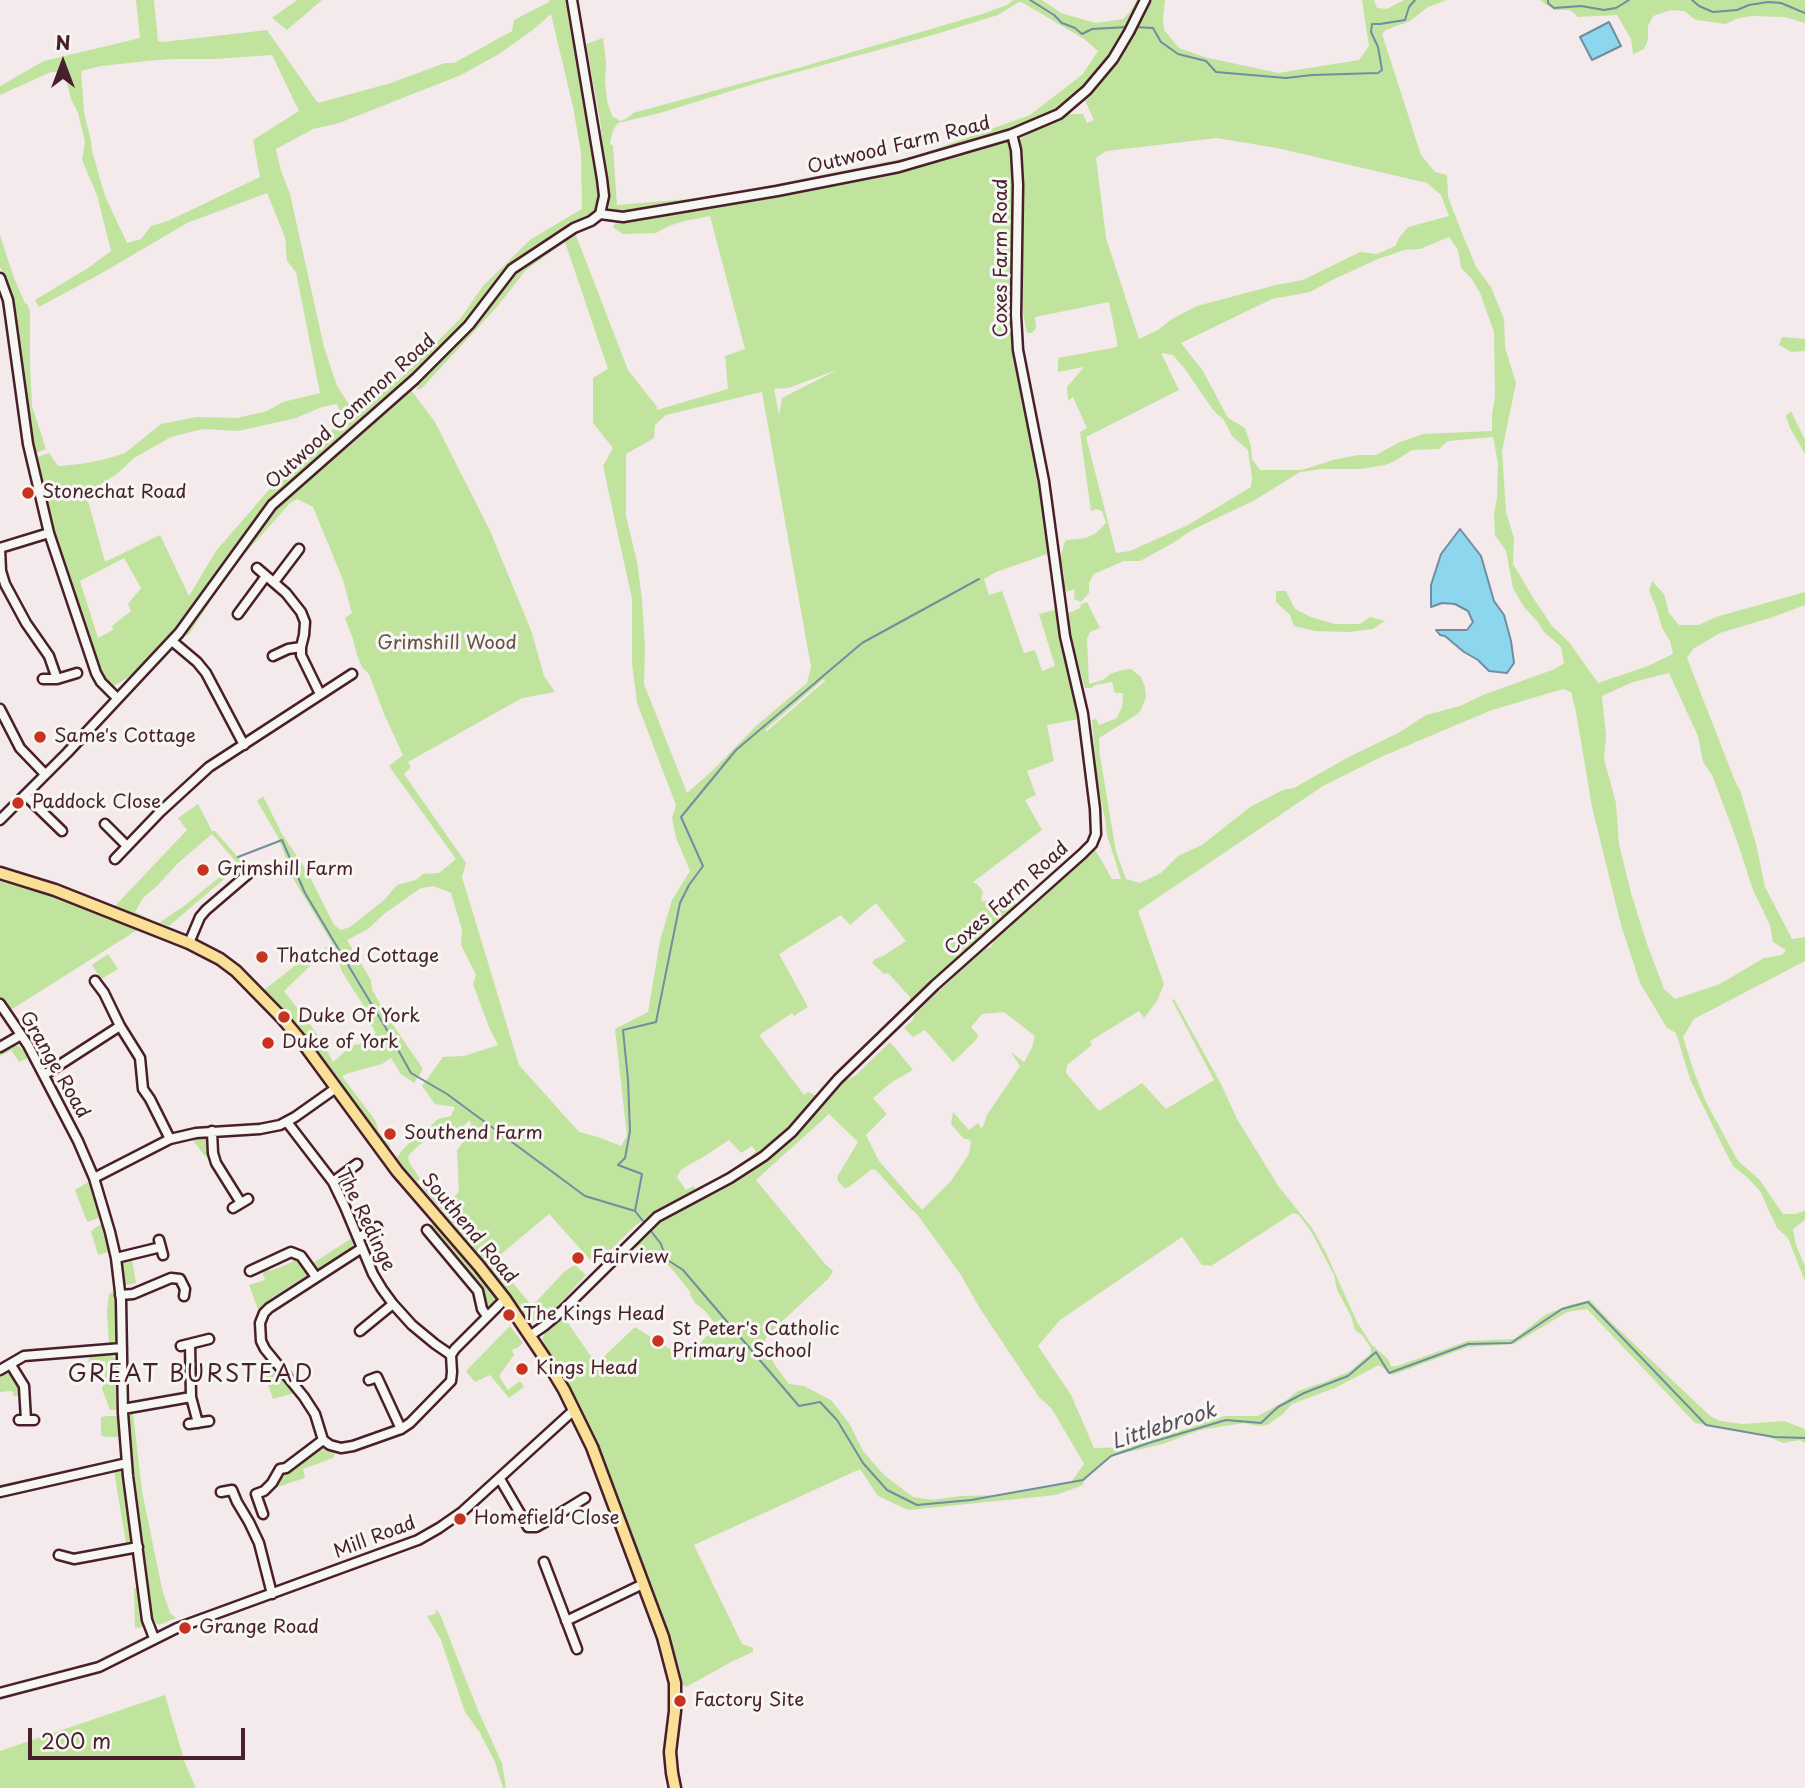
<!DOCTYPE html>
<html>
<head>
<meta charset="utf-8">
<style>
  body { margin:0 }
  #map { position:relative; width:1805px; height:1788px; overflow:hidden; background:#f4eaec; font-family:"Playpen Sans",sans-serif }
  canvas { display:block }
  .north { position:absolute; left:28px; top:28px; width:70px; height:70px; -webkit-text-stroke:5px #f6f6f2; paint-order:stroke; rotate:0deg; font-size:19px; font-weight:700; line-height:28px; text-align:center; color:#4a1f2b }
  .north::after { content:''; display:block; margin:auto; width:24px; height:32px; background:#4a1f2b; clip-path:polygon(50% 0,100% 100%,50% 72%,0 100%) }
  .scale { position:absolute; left:28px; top:1728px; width:217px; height:32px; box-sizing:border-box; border:4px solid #4a1f2b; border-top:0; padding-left:9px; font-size:21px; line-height:24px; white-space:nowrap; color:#4a1f2b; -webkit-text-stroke:5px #f6f6f2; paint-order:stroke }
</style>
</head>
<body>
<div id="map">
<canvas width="1805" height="1788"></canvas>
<div class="north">N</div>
<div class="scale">200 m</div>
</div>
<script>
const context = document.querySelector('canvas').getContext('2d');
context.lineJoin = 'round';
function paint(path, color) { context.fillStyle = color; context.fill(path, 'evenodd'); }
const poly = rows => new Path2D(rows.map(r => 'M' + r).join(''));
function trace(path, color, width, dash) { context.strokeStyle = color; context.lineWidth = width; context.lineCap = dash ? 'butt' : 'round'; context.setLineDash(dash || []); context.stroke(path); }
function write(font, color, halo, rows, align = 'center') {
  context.font = font + ' "Playpen Sans",sans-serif'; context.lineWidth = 6; context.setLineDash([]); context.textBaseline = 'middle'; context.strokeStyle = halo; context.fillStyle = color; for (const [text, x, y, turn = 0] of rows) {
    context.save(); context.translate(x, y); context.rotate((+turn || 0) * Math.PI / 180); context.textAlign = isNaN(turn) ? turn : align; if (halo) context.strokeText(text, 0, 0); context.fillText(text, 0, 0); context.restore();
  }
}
paint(poly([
  [136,0,154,0,158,41,163,42,267,30,318,103,391,83,445,63,454,63,512,31,514,20,549,2,549,0,569,0,596,147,598,188,596,209,591,218,536,247,512,267,464,326,349,441,411,390,435,422,490,531,531,630,544,676,555,692,522,698,408,762,411,767,404,774,466,863,462,877,519,1065,579,1132,598,1137,621,1146,627,1136,615,1029,648,1012,660,941,672,900,690,871,676,838,672,818,676,805,637,703,632,663,632,599,603,466,613,448,593,423,593,378,608,369,565,242,526,270,496,308,422,388,416,390,419,384,482,316,512,279,525,266,563,238,575,233,628,370,657,407,657,410,728,389,725,356,745,349,710,216,684,221,669,226,656,233,623,234,613,227,619,217,625,214,610,212,600,120,586,44,603,38,606,63,605,81,607,101,612,116,620,121,626,119,633,113,805,66,982,14,1007,5,1013,0,1042,0,1061,13,1095,23,1123,19,1129,13,1137,0,1144,0,1111,67,1136,29,1145,0,1165,0,1163,18,1164,30,1179,48,1204,57,1278,73,1359,60,1369,46,1362,0,1374,0,1377,8,1387,9,1404,0,1447,0,1428,7,1410,21,1386,30,1382,34,1421,155,1435,172,1447,175,1448,197,1462,233,1476,267,1491,287,1504,319,1505,347,1516,383,1502,451,1506,512,1514,538,1513,564,1532,596,1552,626,1569,642,1598,683,1648,666,1673,654,1670,641,1662,628,1657,610,1649,590,1652,581,1664,594,1669,613,1679,625,1699,625,1716,617,1805,592,1805,605,1773,617,1720,633,1693,649,1687,658,1735,781,1740,790,1756,844,1765,887,1792,939,1805,937,1805,961,1694,1019,1683,1037,1694,1072,1706,1102,1738,1161,1759,1179,1783,1214,1796,1214,1805,1210,1805,1220,1793,1229,1796,1245,1805,1266,1805,1281,1788,1238,1777,1228,1760,1191,1747,1177,1733,1166,1724,1149,1690,1079,1676,1033,1667,1028,1640,983,1621,925,1592,807,1576,712,1571,692,1563,689,1492,710,1430,736,1381,757,1323,786,1138,911,1164,984,1157,1001,1144,1018,1139,1011,1090,1041,1092,1045,1067,1065,1066,1073,1099,1111,1142,1083,1166,1109,1214,1080,1172,1000,1174,999,1222,1086,1237,1119,1279,1187,1312,1228,1326,1253,1357,1322,1372,1345,1388,1359,1391,1366,1397,1366,1468,1341,1514,1339,1545,1315,1569,1305,1590,1300,1611,1322,1710,1416,1720,1421,1743,1424,1784,1421,1805,1429,1805,1443,1800,1440,1783,1443,1767,1436,1695,1423,1587,1309,1567,1312,1514,1344,1468,1347,1392,1375,1379,1365,1335,1388,1292,1404,1283,1414,1267,1425,1259,1426,1244,1423,1200,1430,1163,1444,1111,1456,1084,1480,1083,1485,1056,1495,908,1510,878,1496,860,1469,694,1545,742,1644,753,1648,753,1652,733,1661,686,1687,683,1685,680,1670,669,1635,650,1593,562,1378,542,1339,547,1328,564,1317,596,1364,635,1327,670,1349,682,1361,717,1326,705,1311,695,1303,690,1295,691,1293,672,1269,663,1261,635,1247,651,1227,683,1203,751,1164,748,1160,756,1151,752,1146,741,1153,729,1140,700,1159,692,1163,681,1170,677,1177,686,1190,694,1186,697,1193,656,1213,636,1225,595,1265,549,1214,494,1260,532,1306,565,1271,575,1265,586,1275,553,1311,534,1321,525,1317,483,1259,422,1187,425,1183,446,1205,459,1192,457,1150,472,1131,470,1120,460,1129,431,1137,418,1146,408,1156,409,1162,420,1179,417,1182,396,1158,407,1145,427,1129,438,1119,451,1116,455,1107,435,1104,422,1086,443,1057,464,1056,498,1045,489,1027,473,984,476,975,461,945,462,930,451,893,434,886,421,888,384,914,368,929,347,940,371,980,372,989,385,1013,423,1069,414,1083,401,1074,391,1058,382,1064,349,1073,342,1076,375,1120,379,1132,391,1147,389,1148,378,1133,372,1131,332,1075,264,990,305,958,309,960,332,943,294,880,278,837,257,801,263,796,282,834,307,871,334,925,341,930,350,927,384,900,397,885,416,880,423,874,439,873,456,859,389,766,403,755,384,714,369,674,362,667,357,655,353,639,345,618,352,613,343,580,313,507,297,499,290,503,242,557,215,594,189,634,172,641,271,504,250,526,171,635,142,666,130,676,114,686,109,685,97,669,90,651,74,593,52,534,34,458,49,453,58,466,81,464,106,459,125,453,161,424,196,417,237,418,267,411,283,402,320,393,296,272,287,261,285,237,267,193,187,223,102,273,39,307,35,300,88,268,111,251,97,195,82,160,85,142,78,113,71,99,64,72,51,72,0,95,0,86,44,61,140,38],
  [1019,2,1023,3,1084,39,1098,51,1083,74,1030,115,916,156,712,197,617,205,613,146,610,144,613,130,618,123,660,113,757,83,933,35,998,15],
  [551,14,573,107,581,152,582,209,531,239,483,286,460,319,403,376,355,413,337,386,324,347,290,194,281,171,276,149,313,129,339,123,461,75,499,54,534,29],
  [272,55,299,111,253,140,260,177,168,221,151,226,141,239,127,243,105,196,92,151,91,140,84,113,81,71,101,66,147,61,172,59,215,59],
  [1082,94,1094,120,1087,123,1083,114,1066,114,1040,126,1019,140,1023,214,1021,269,1023,314,1027,333,1032,333,1036,328,1035,317,1109,302,1117,341,1117,347,1058,358,1058,372,1084,367,1067,387,1068,401,1073,397,1087,428,1080,432,1091,511,1096,509,1102,511,1106,523,1096,533,1086,538,1066,540,1064,544,1060,559,1064,574,1063,584,1067,592,1075,589,1074,599,1081,602,1089,593,1089,583,1094,574,1124,561,1140,561,1173,543,1192,530,1255,500,1300,472,1323,469,1360,469,1385,465,1395,461,1412,450,1439,449,1448,441,1493,437,1498,463,1497,498,1494,514,1495,535,1506,551,1513,588,1524,607,1537,621,1544,632,1561,647,1564,663,1555,669,1483,695,1460,706,1426,715,1400,732,1345,759,1294,788,1283,790,1250,807,1202,845,1178,856,1161,873,1140,883,1126,879,1116,852,1100,756,1099,738,1136,715,1141,710,1146,697,1145,687,1141,677,1131,669,1122,670,1110,674,1103,680,1089,684,1087,639,1090,632,1100,628,1087,602,1081,604,1080,608,1064,615,1085,688,1091,688,1095,685,1112,682,1115,693,1123,693,1122,707,1117,718,1099,725,1096,719,1092,720,1097,781,1105,819,1107,835,1121,879,1112,879,1092,844,1021,909,1014,902,993,900,981,901,983,891,977,884,973,882,1042,830,1025,800,1036,795,1027,771,1054,761,1047,725,1084,718,1061,608,1039,614,1055,666,1042,671,1035,650,1024,653,1002,591,989,595,984,579,996,572,1053,552,1016,315,1016,150,1012,134,1063,109],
  [1217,138,1277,148,1427,183,1441,195,1449,216,1408,227,1399,238,1395,246,1377,254,1360,252,1303,280,1276,285,1197,306,1172,319,1158,330,1139,339,1106,238,1096,158,1106,151],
  [1449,237,1458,250,1461,268,1472,279,1480,293,1494,332,1495,396,1492,415,1492,431,1423,434,1400,442,1376,455,1358,455,1333,460,1302,470,1260,470,1252,459,1251,446,1245,428,1228,418,1203,371,1181,343,1272,299,1310,292,1332,280,1378,259,1404,250,1420,249],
  [1161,353,1173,355,1185,369,1213,410,1224,420,1232,436,1248,450,1252,478,1251,487,1188,525,1130,551,1116,553,1086,437,1179,390],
  [837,370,782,398,779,415,774,389,788,388],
  [762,392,811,667,807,683,756,726,712,771,687,793,644,684,645,646,642,599,637,562,626,516,626,454,654,438,655,425,666,415],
  [337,404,344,422,321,438,268,491,216,551,189,596,160,535,105,562,86,494,118,473,134,458,171,437,203,429,238,431,296,418,322,407],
  [124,558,141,588,128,604,131,611,112,626,113,630,98,638,80,581],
  [1669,673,1698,736,1703,762,1712,775,1736,838,1753,890,1770,925,1773,942,1786,950,1782,955,1764,958,1720,984,1675,999,1664,989,1647,944,1631,893,1619,844,1616,803,1604,759,1606,736,1602,696,1633,682],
  [824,679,825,681,766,732,766,729],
  [876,903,906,941,883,956,875,959,872,963,884,974,888,973,910,997,910,1001,904,1011,1000,928,991,947,982,950,914,1015,913,1020,904,1028,913,1037,925,1030,953,1062,977,1039,978,1035,971,1027,982,1014,1004,1012,1035,1036,1032,1048,1024,1062,1011,1052,1020,1066,987,1115,982,1129,978,1123,969,1130,953,1112,951,1124,964,1139,968,1139,971,1142,969,1154,951,1181,922,1210,879,1161,866,1135,887,1114,873,1098,892,1082,913,1070,890,1042,856,1075,849,1079,845,1080,822,1098,808,1092,804,1095,759,1035,792,1013,794,1016,808,1007,779,954,841,915,850,925],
  [334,948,342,972,369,1014,370,1023,376,1033,360,1044,353,1045,333,1062,318,1035,284,991,311,965],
  [829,1114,858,1142,837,1177,838,1181,844,1188,849,1187,872,1169,876,1170,909,1207,917,1214,961,1275,979,1307,1039,1397,1052,1409,1084,1464,1071,1482,1002,1495,960,1496,932,1500,913,1497,884,1475,863,1451,849,1423,831,1400,804,1386,789,1384,777,1368,764,1347,766,1338,778,1325,829,1278,833,1271,826,1265,756,1180],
  [1293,1213,1299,1215,1312,1233,1334,1275,1337,1290,1351,1316,1355,1330,1362,1335,1371,1348,1371,1353,1350,1371,1327,1381,1298,1391,1285,1401,1258,1416,1225,1416,1130,1447,1094,1448,1071,1395,1038,1346,1060,1320,1182,1237,1202,1265,1211,1266],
  [297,0,322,0,287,30,272,18],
  [1540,0,1805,0,1805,23,1784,17,1751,16,1736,19,1726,24,1696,20,1684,11,1671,10,1653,16,1648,26,1648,40,1644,49,1633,54,1631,39,1617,15,1578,17,1570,10,1554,10],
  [0,235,14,278,25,303,28,305,30,312,30,364,32,406,46,449,34,454,26,418,15,310,8,284,0,267],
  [1782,337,1805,339,1805,351,1791,352,1779,345],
  [1791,411,1805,440,1805,454,1790,428,1786,416],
  [1276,591,1286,591,1295,609,1311,617,1335,624,1360,624,1370,617,1385,621,1373,629,1348,632,1315,631,1294,626,1290,615,1276,602],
  [198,804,212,831,215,831,243,863,169,926,114,907,187,830,178,818],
  [212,834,237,863,184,906,159,923,135,912,143,898,157,886,178,863],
  [0,873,145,925,6,1013,0,1004],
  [108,954,118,969,101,979,92,965],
  [11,1045,19,1046,26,1053,28,1058,19,1062,11,1050,0,1056,0,1051],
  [209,1136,213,1163,204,1155,192,1139],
  [88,1182,100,1217,88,1222,86,1219,75,1190],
  [435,1222,476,1270,497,1300,493,1307,489,1309,484,1305,482,1290,430,1227],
  [101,1224,109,1252,98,1255,91,1231],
  [352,1238,353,1244,350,1249,325,1266,316,1270,310,1265],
  [291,1256,299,1257,309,1274,270,1299,259,1312,249,1285,265,1280,263,1274,264,1269,267,1266,270,1271,293,1262],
  [132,1259,136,1283,125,1285,122,1263],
  [113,1291,116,1291,117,1340,113,1345,109,1346,107,1311,109,1294],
  [510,1326,523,1343,516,1349,515,1348,512,1350,514,1355,499,1376,508,1390,520,1381,524,1387,509,1398,490,1375,475,1382,466,1371],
  [109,1354,116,1359,117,1364,118,1410,110,1410,102,1389,106,1371,105,1361,88,1362,90,1356],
  [263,1361,294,1393,273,1399,260,1363],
  [5,1372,15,1376,20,1383,20,1396,14,1396,12,1391,0,1392,0,1376],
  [133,1413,142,1491,162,1589,170,1613,176,1618,159,1625,151,1619,128,1419,128,1415],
  [108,1416,117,1416,119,1437,106,1437,101,1435,101,1417],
  [321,1448,333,1450,335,1454,333,1458,303,1469,305,1478,274,1488,273,1485,310,1454],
  [114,1471,122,1471,132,1541,126,1543],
  [138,1587,143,1627,135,1628,134,1588],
  [435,1609,440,1614,477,1708,502,1763,506,1788,503,1788,495,1762,480,1733,465,1712,441,1640,427,1616,436,1614],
  [165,1695,185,1763,196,1788,0,1788,0,1751]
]), '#c0e39d');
const water = poly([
  [1609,22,1621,46,1592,60,1580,37,1609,22],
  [1460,529,1481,556,1494,601,1504,615,1511,641,1514,663,1507,673,1489,671,1478,660,1464,652,1445,636,1440,635,1436,630,1467,630,1473,622,1468,611,1455,604,1442,603,1431,607,1431,585,1441,554,1460,529]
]);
paint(water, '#8dd7ee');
trace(water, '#728da0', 2);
trace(poly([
  [1030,0,1054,15,1062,23,1075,28,1082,34,1092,29,1128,27],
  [1548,0,1548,3,1554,8,1581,6,1604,10,1616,8,1629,0],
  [1692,0,1699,6,1713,12,1737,10,1749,5,1768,2,1781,3,1805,13],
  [1134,27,1153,28,1161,42,1178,54,1206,61,1216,72,1286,78,1312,75,1378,73,1382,70,1378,47,1371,32,1372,24,1380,24,1405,20,1409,7,1415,0],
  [238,857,282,840,305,893,387,1030,411,1073,447,1094,585,1196,635,1211,643,1221],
  [635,1211,642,1174,618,1165,625,1158,630,1131,628,1080,623,1030,656,1022,680,903,689,885,703,866,681,817,736,750,862,643,979,579],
  [651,1231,661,1244,666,1259,683,1270,799,1406,820,1402,837,1420,863,1463,887,1490,917,1505,971,1500,1083,1480,1111,1456,1152,1442,1226,1420,1261,1423,1278,1407,1304,1393,1348,1376,1376,1352,1389,1373,1468,1344,1511,1343,1562,1309,1588,1302,1706,1425,1774,1437,1805,1438]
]), '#728da0', 2);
const minor = poly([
  [600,214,623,217,777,191,899,167,1012,134,1059,114,1087,90,1113,59,1129,32,1145,0],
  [0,278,8,300,10,314,28,444,49,533,96,673,101,682,117,698],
  [0,548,1,571,5,584,26,623,49,656,57,679],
  [0,548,49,533],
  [257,568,286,593,301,612,305,622,304,635,301,647,301,655,320,694],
  [274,582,299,549],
  [238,614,266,576],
  [172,641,197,662,206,673,244,745],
  [273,656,288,649,301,647],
  [43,679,57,679,77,673],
  [0,709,20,748,45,774],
  [25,795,62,831],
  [0,820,67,753,179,633,272,505,415,379,469,325,512,269,574,228,591,221,600,214,604,196,602,179,572,0],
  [105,824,127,846],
  [115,859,160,812,209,767,352,674],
  [189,943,200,917,206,910,248,874],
  [95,981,104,993,120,1026,140,1058,143,1089,150,1099,170,1139],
  [0,1004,28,1045,78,1141,94,1178,110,1232,116,1258,121,1300,123,1413,128,1476,147,1620,154,1638],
  [0,1047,21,1035],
  [44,1075,120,1026],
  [287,1122,333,1182,345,1207,373,1274,382,1289,393,1304,412,1325,435,1344,451,1355],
  [212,1131,213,1153,216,1163,241,1203],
  [94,1178,170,1139,196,1133,260,1129,280,1125,295,1117,336,1088],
  [333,1182,357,1164],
  [233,1208,248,1199],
  [427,1230,478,1291,482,1309,487,1316],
  [358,1238,377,1227],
  [159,1240,163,1255],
  [362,1248,269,1308,264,1313,260,1323,261,1341,265,1349,304,1397,315,1414,323,1440,330,1445,341,1448,353,1446,401,1429,410,1423,451,1381,452,1372,451,1355,455,1349,505,1299],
  [116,1258,161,1247],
  [250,1271,291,1252,301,1256,316,1277],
  [120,1295,133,1294,171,1278,180,1279,185,1289,184,1296],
  [360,1331,393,1304],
  [531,1335,544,1326,562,1311,657,1217,730,1178,764,1156,792,1132,838,1079,935,985,1082,854,1092,844,1096,834,1095,809,1083,714,1065,636,1044,481,1018,350,1016,315,1018,185,1016,150,1012,134],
  [190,1344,191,1397,198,1423],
  [181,1346,209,1339],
  [11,1365,24,1386,26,1420],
  [0,1370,24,1356,122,1348],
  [369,1380,377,1377,401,1429],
  [123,1409,191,1397],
  [19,1420,34,1420],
  [189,1424,209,1421],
  [500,1479,528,1527,536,1527,554,1517,585,1498],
  [0,1492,127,1463],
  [221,1492,232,1490,237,1502,249,1522,259,1543,272,1594],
  [263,1514,256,1494,264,1491,272,1483,280,1469,286,1468,323,1440],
  [59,1555,74,1559,138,1547],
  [544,1562,577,1649],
  [566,1621,643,1584],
  [0,1693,99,1667,177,1628,418,1540,439,1528,462,1512,574,1410]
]);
const major = poly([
  [0,873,55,890,189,943,220,959,236,971,282,1018,303,1043,397,1171,479,1266,505,1299,546,1360,564,1390,592,1447,663,1637,675,1683,675,1711,670,1752,672,1773,675,1788]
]);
trace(minor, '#4a1f2b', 13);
trace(major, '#4a1f2b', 15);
trace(minor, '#f6f6f2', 8);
trace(major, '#fadf96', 10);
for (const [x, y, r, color] of [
  [28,493,7,"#c8321e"],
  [40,737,7,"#c8321e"],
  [18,803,7,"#c8321e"],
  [203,870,7,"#c8321e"],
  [262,957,7,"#c8321e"],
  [284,1017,7,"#c8321e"],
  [268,1043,7,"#c8321e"],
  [390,1134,7,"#c8321e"],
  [578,1258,7,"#c8321e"],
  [509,1315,7,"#c8321e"],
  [658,1341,7,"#c8321e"],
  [522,1369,7,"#c8321e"],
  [460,1519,7,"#c8321e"],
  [185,1628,7,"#c8321e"],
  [680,1701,7,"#c8321e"]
]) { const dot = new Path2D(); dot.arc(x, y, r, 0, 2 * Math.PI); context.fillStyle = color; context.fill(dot); trace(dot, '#f6f6f2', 2.5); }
write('19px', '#4a1f2b', '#f6f6f2', [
  ["Outwood Farm Road",899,146,-14],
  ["Coxes Farm Road",1002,258,-90],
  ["Outwood Common Road",351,412,-42],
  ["Coxes Farm Road",1007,899,-42],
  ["Grange Road",54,1065,60],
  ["The Redinge",365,1220,64],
  ["Southend Road",469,1229,50],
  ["Mill Road",375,1538,-21]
]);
write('19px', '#4a1f2b', '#f6f6f2', [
  ["Stonechat Road",42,493],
  ["Same's Cottage",54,737],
  ["Paddock Close",32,803],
  ["Grimshill Farm",217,870],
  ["Thatched Cottage",276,957],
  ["Duke Of York",298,1017],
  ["Duke of York",282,1043],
  ["Southend Farm",404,1134],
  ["Fairview",592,1258],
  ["The Kings Head",523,1315],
  ["St Peter's Catholic",672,1330],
  ["Primary School",672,1352],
  ["Kings Head",536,1369],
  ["Homefield Close",474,1519],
  ["Grange Road",199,1628],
  ["Factory Site",694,1701]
], 'left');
write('19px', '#685048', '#f6f6f2', [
  ["Grimshill Wood",447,644]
]);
write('italic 21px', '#5b4d5c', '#f6f6f2', [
  ["Littlebrook",1164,1427,-18]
]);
context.letterSpacing = '2px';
write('23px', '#4a1f2b', '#f6f6f2', [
  ["GREAT BURSTEAD",191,1376]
]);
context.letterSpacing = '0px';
</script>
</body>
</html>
